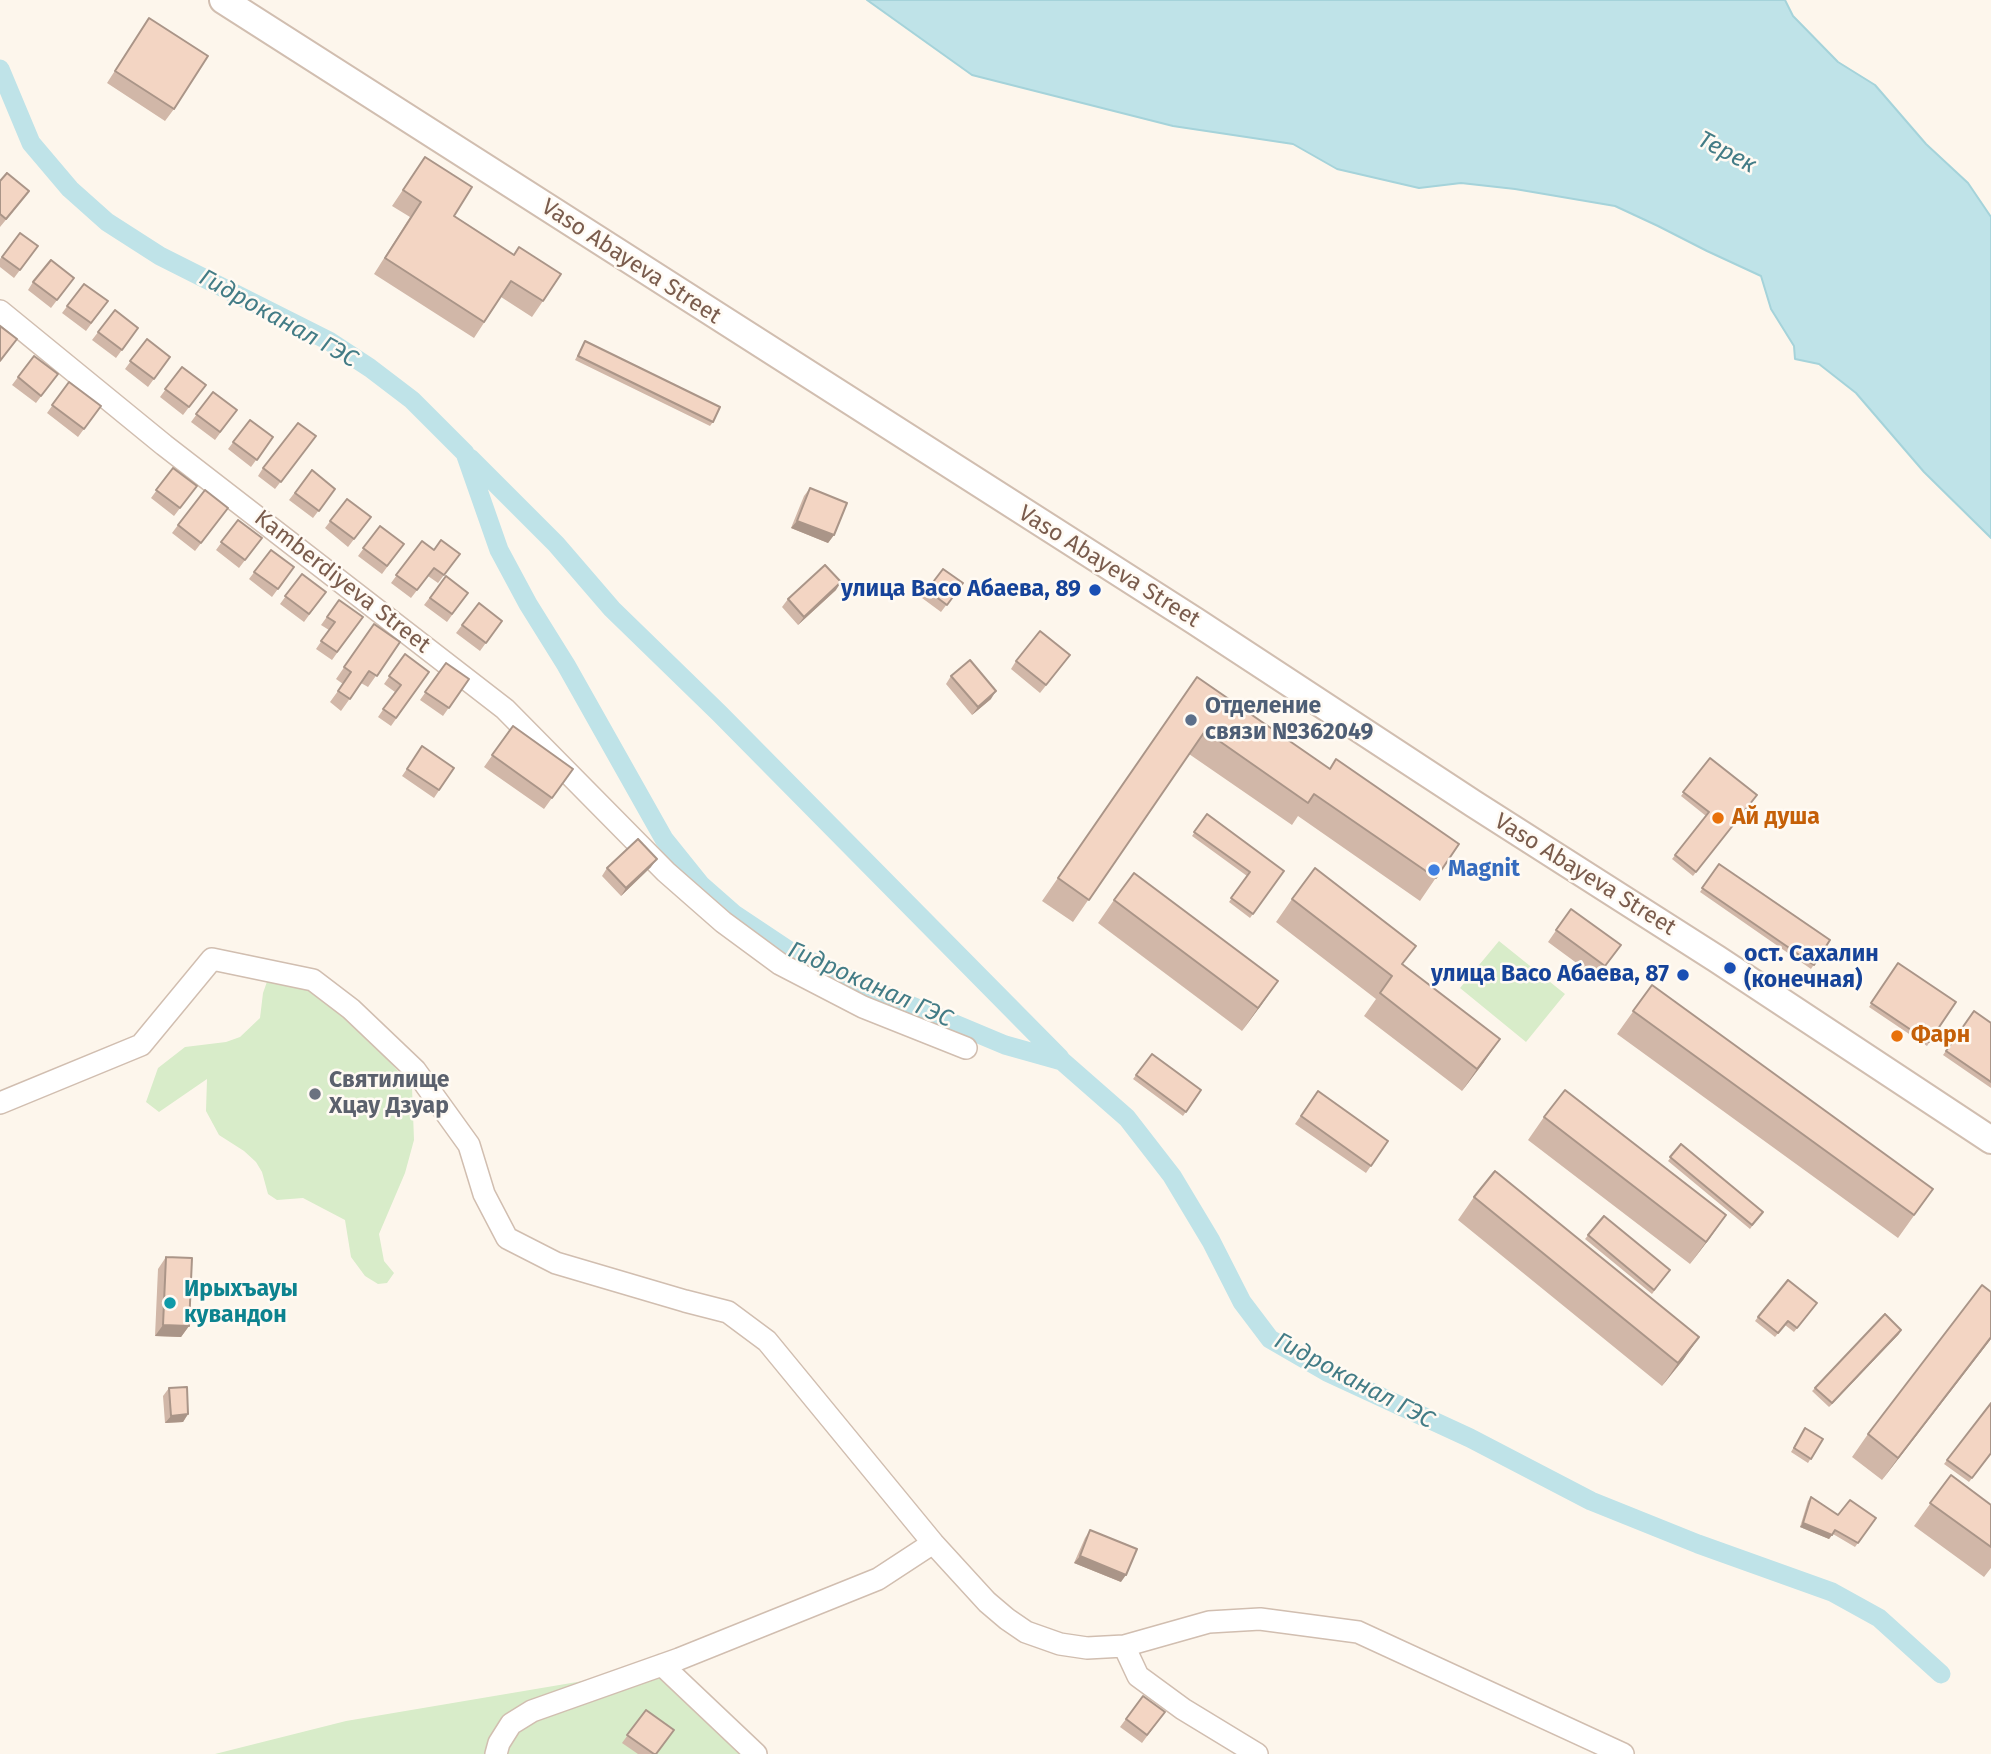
<!DOCTYPE html>
<html>
<head>
<meta charset="utf-8">
<style>
  body { margin:0 }
  canvas { display:block; background:#fdf6ec }
</style>
</head>
<body>
<canvas width="1991" height="1754"></canvas>
<script>
const context = document.querySelector('canvas').getContext('2d');
context.lineJoin = 'round';
function paint(path, color) { context.fillStyle = color; context.fill(path, 'evenodd'); }
const poly = rows => new Path2D(rows.map(r => 'M' + r).join(''));
function trace(path, color, width, dash) { context.strokeStyle = color; context.lineWidth = width; context.lineCap = dash ? 'butt' : 'round'; context.setLineDash(dash || []); context.stroke(path); }
function write(font, color, halo, rows, align = 'center') {
  context.font = font + ' "Fira Sans",sans-serif'; context.lineWidth = 5; context.setLineDash([]); context.textBaseline = 'middle'; context.strokeStyle = halo; context.fillStyle = color; for (const [text, x, y, turn = 0] of rows) {
    context.save(); context.translate(x, y); context.rotate((+turn || 0) * Math.PI / 180); context.textAlign = isNaN(turn) ? turn : align; if (halo) context.strokeText(text, 0, 0); context.fillText(text, 0, 0); context.restore();
  }
}
paint(poly([
  [1499,941,1565,994,1526,1042,1460,988],
  [269,976,297,983,329,1000,361,1029,412,1087,414,1140,405,1173,379,1234,384,1261,394,1273,387,1283,378,1284,365,1276,351,1257,345,1220,303,1198,277,1200,268,1194,262,1172,256,1162,244,1151,219,1135,206,1111,207,1079,159,1112,146,1102,158,1068,185,1047,226,1042,240,1037,260,1018,263,993],
  [666,1667,762,1754,215,1754,346,1721]
]), '#d8ecc9');
const water = poly([
  [867,0,1785,0,1793,16,1838,62,1875,85,1926,144,1968,183,1991,217,1991,538,1924,472,1856,393,1819,364,1795,359,1794,346,1771,309,1761,276,1707,251,1658,226,1615,206,1515,189,1461,183,1419,188,1337,169,1293,144,1173,126,972,75,867,0]
]);
paint(water, '#bfe3e8');
trace(water, '#a5d3da', 2);
trace(poly([
  [0,69,31,143,70,189,107,222,160,256,329,341,370,368,412,400,465,453,499,550,528,604,566,665,664,839,701,885,734,914,788,950,857,983,1005,1045,1062,1061,1127,1118,1172,1176,1211,1241,1242,1302,1270,1339,1327,1372,1470,1438,1591,1501,1698,1544,1832,1592,1879,1618,1941,1674],
  [470,458,556,544,612,609,719,713,1060,1058]
]), '#bfe3e8', 19);
const minor = poly([
  [0,311,164,445,505,709,666,872,723,922,780,964,863,1007,966,1048],
  [0,1103,141,1045,212,959,313,980,351,1009,415,1070,469,1145,484,1194,507,1238,556,1263,685,1301,728,1312,767,1341,933,1543,987,1602,1007,1619,1026,1632,1060,1644,1087,1648,1124,1646,1209,1622,1260,1619,1358,1632,1623,1754],
  [1124,1646,1138,1676,1183,1709,1257,1754],
  [662,1665,756,1754],
  [496,1754,499,1743,511,1724,532,1711,679,1659,878,1579,933,1543]
]);
const tertiary = poly([
  [223,0,1195,621,1474,804,1717,959,1991,1140]
]);
trace(minor, '#d1beb0', 24);
trace(tertiary, '#d1beb0', 30);
trace(minor, '#fff', 21);
trace(tertiary, '#fff', 26);
paint(poly([
  [149,18,174,109,165,121,107,83],
  [425,157,454,216,543,301,532,317,501,297,474,338,374,274,410,217,392,206],
  [0,181,24,198,0,227],
  [20,233,38,246,14,278,0,267,0,259],
  [74,278,51,308,28,290,33,282],
  [84,284,108,301,86,331,62,313],
  [115,310,138,328,116,358,92,340],
  [147,339,170,357,148,387,125,369],
  [585,341,713,422,710,426,575,360],
  [34,356,58,374,36,403,12,385],
  [182,367,206,385,183,415,160,397],
  [69,382,101,406,78,437,47,413],
  [213,392,237,410,215,440,191,422],
  [250,420,273,437,251,467,228,449],
  [310,444,275,489,258,476,263,468],
  [173,468,197,486,174,516,151,498],
  [312,470,335,489,313,518,289,500],
  [810,488,834,535,828,543,791,528,804,496],
  [347,499,371,517,348,547,325,528],
  [222,516,195,551,172,533,178,525],
  [238,520,262,538,239,568,216,550],
  [380,526,404,544,382,574,358,556],
  [422,541,434,550,460,554,438,583,428,576,411,598,391,583],
  [271,550,294,567,272,597,249,579],
  [943,569,963,583,941,612,922,598],
  [302,574,326,592,304,622,280,604],
  [446,576,468,593,447,622,424,605],
  [836,590,798,625,782,607,788,599],
  [339,600,363,617,332,660,316,649,329,630,321,625],
  [479,603,502,621,480,651,456,633],
  [374,624,400,642,368,687,361,683,341,711,330,702,343,684,336,679],
  [405,654,429,672,391,726,378,717,395,692,384,684],
  [1016,661,1064,663,1040,693,1011,669],
  [446,663,469,679,443,716,420,700],
  [951,676,991,699,972,715,946,684],
  [1197,677,1330,769,1459,844,1420,901,1298,816,1292,825,1189,754,1073,922,1042,901],
  [513,726,573,769,544,809,484,767],
  [422,747,454,768,434,798,402,776],
  [1710,758,1757,795,1693,876,1672,859,1706,816,1681,796],
  [1207,814,1284,871,1250,918,1229,902,1247,876,1192,836],
  [1719,864,1830,940,1811,969,1700,892],
  [651,867,621,896,602,876,607,868],
  [1292,899,1403,964,1484,1062,1462,1091,1364,1016,1376,999,1276,922],
  [1114,900,1262,1004,1242,1031,1098,923],
  [1571,909,1621,945,1597,978,1548,942],
  [1898,963,1956,1002,1927,1046,1869,1007],
  [1652,985,1933,1189,1898,1238,1617,1034],
  [1974,1011,1991,1023,1991,1088,1943,1055],
  [1152,1054,1201,1090,1183,1116,1133,1079],
  [1318,1091,1388,1141,1366,1173,1295,1124],
  [1544,1117,1710,1238,1690,1264,1528,1140],
  [1681,1144,1763,1212,1750,1229,1668,1161],
  [1474,1197,1699,1337,1683,1360,1662,1386,1458,1220],
  [1604,1216,1670,1270,1652,1294,1585,1239],
  [166,1257,189,1326,181,1337,155,1336,158,1269],
  [1817,1303,1794,1332,1785,1325,1775,1337,1755,1321,1758,1317],
  [1899,1334,1829,1407,1812,1391,1815,1388],
  [1991,1339,1882,1480,1852,1457,1868,1434],
  [169,1388,188,1414,183,1422,165,1423,163,1396],
  [1991,1403,1991,1454,1969,1482,1944,1464],
  [1805,1428,1823,1439,1808,1463,1791,1452],
  [1951,1475,1991,1505,1991,1568,1984,1577,1914,1526],
  [1811,1497,1838,1515,1876,1518,1855,1547,1833,1534,1829,1539,1800,1527,1808,1501],
  [1090,1530,1121,1582,1074,1563,1085,1538],
  [1143,1696,1165,1712,1142,1743,1120,1727],
  [646,1710,656,1754,638,1754,622,1743]
]), '#d1b7a8');
paint(poly([
  [797,521,834,535,828,543,791,528],
  [841,582,836,590,798,625,804,617],
  [996,691,991,699,972,715,978,707],
  [657,859,651,867,621,896,626,888],
  [1278,981,1262,1004,1242,1031,1258,1008],
  [1500,1039,1484,1062,1462,1091,1477,1069],
  [1726,1215,1710,1238,1690,1264,1706,1242],
  [163,1325,189,1326,181,1337,155,1336],
  [1901,1330,1899,1334,1829,1407,1832,1403],
  [1699,1337,1683,1360,1662,1386,1678,1363],
  [1991,1337,1991,1339,1882,1480,1898,1458],
  [188,1414,183,1422,165,1423,171,1416],
  [1803,1523,1832,1535,1829,1539,1800,1527],
  [1080,1556,1126,1575,1121,1582,1074,1563]
]), '#aa9588');
const building = poly([
  [149,18,208,56,174,109,115,71,149,18],
  [425,157,472,187,454,216,514,255,519,247,561,274,543,301,511,281,484,322,385,258,421,202,403,190,425,157],
  [7,173,29,191,6,219,0,214,0,181,7,173],
  [20,233,38,246,20,270,2,257,20,233],
  [51,260,74,278,57,300,33,282,51,260],
  [84,284,108,301,91,323,67,306,84,284],
  [115,310,138,328,122,350,98,332,115,310],
  [0,326,17,339,0,361,0,326],
  [147,339,170,357,154,379,130,361,147,339],
  [585,341,720,407,713,422,578,356,585,341],
  [34,356,58,374,41,396,18,377,34,356],
  [182,367,206,385,189,407,165,389,182,367],
  [69,382,101,406,84,429,52,405,69,382],
  [213,392,237,410,220,432,196,414,213,392],
  [250,420,273,437,257,460,233,442,250,420],
  [298,423,316,436,281,482,263,468,298,423],
  [173,468,197,486,180,508,156,490,173,468],
  [312,470,335,489,319,511,295,493,312,470],
  [810,488,847,503,834,535,797,521,810,488],
  [205,490,228,508,201,543,178,525,205,490],
  [347,499,371,517,354,539,330,521,347,499],
  [238,520,262,538,245,560,221,542,238,520],
  [380,526,404,544,387,566,363,548,380,526],
  [441,540,460,554,444,575,434,568,417,590,396,575,422,541,434,550,441,540],
  [271,550,294,567,278,589,254,572,271,550],
  [825,565,841,582,804,617,788,599,825,565],
  [943,569,963,583,947,605,927,590,943,569],
  [302,574,326,592,309,614,285,596,302,574],
  [446,576,468,593,452,614,430,598,446,576],
  [339,600,363,617,337,652,321,641,335,622,327,617,339,600],
  [479,603,502,621,486,643,462,625,479,603],
  [374,624,400,642,377,676,369,671,350,699,338,691,351,672,344,667,374,624],
  [1040,631,1070,655,1046,685,1016,661,1040,631],
  [405,654,429,672,396,718,383,709,401,685,389,676,405,654],
  [970,660,996,691,978,707,951,676,970,660],
  [446,663,469,679,449,708,425,692,446,663],
  [1197,677,1330,769,1336,759,1459,844,1436,878,1314,794,1308,803,1205,731,1089,900,1058,878,1197,677],
  [513,726,573,769,552,798,492,755,513,726],
  [422,746,454,768,439,790,407,769,422,746],
  [1710,758,1757,795,1696,872,1675,855,1709,812,1683,792,1710,758],
  [1207,814,1284,871,1253,914,1231,898,1250,872,1194,832,1207,814],
  [638,839,657,859,626,888,607,868,638,839],
  [1719,864,1830,940,1814,965,1702,888,1719,864],
  [1315,868,1416,946,1402,964,1500,1039,1477,1069,1380,993,1392,976,1292,899,1315,868],
  [1134,873,1278,981,1258,1008,1114,900,1134,873],
  [1571,909,1621,945,1605,966,1556,930,1571,909],
  [1898,963,1956,1002,1929,1042,1871,1003,1898,963],
  [1652,985,1933,1189,1914,1215,1633,1011,1652,985],
  [1974,1011,1991,1023,1991,1082,1946,1051,1974,1011],
  [1152,1054,1201,1090,1186,1112,1136,1075,1152,1054],
  [1565,1090,1726,1215,1706,1242,1544,1117,1565,1090],
  [1318,1091,1388,1141,1371,1166,1301,1116,1318,1091],
  [1681,1144,1763,1212,1752,1225,1670,1157,1681,1144],
  [1495,1171,1699,1337,1678,1363,1474,1197,1495,1171],
  [1604,1216,1670,1270,1654,1290,1588,1235,1604,1216],
  [166,1257,192,1258,189,1326,163,1325,166,1257],
  [1788,1280,1817,1303,1797,1328,1788,1321,1778,1333,1758,1317,1788,1280],
  [1982,1285,1991,1292,1991,1337,1898,1458,1868,1434,1982,1285],
  [1885,1314,1901,1330,1832,1403,1815,1388,1885,1314],
  [187,1387,188,1414,171,1416,169,1388,187,1387],
  [1991,1403,1991,1453,1972,1478,1947,1460,1991,1403],
  [1805,1428,1823,1439,1811,1459,1794,1448,1805,1428],
  [1951,1475,1991,1505,1991,1547,1930,1503,1951,1475],
  [1811,1497,1838,1515,1850,1500,1876,1518,1858,1543,1835,1530,1832,1535,1803,1523,1811,1497],
  [1090,1530,1137,1549,1126,1575,1080,1556,1090,1530],
  [1143,1696,1165,1712,1147,1735,1126,1719,1143,1696],
  [646,1710,674,1730,656,1754,654,1754,627,1735,646,1710]
]);
paint(building, '#f3d5c3');
trace(building, '#aa9588', 2);
for (const [x, y, r, color] of [
  [1095,590,7,"#1a4fb4"],
  [1191,720,7,"#5c6f8a"],
  [1718,818,7,"#e8710a"],
  [1434,870,7,"#3f7fe0"],
  [1730,968,7,"#1a4fb4"],
  [1683,975,7,"#1a4fb4"],
  [1897,1036,7,"#e8710a"],
  [315,1094,7,"#6b7280"],
  [170,1303,7,"#0f9aa8"]
]) { const dot = new Path2D(); dot.arc(x, y, r, 0, 2 * Math.PI); context.fillStyle = color; context.fill(dot); trace(dot, '#fffaf3', 2.5); }
write('23px', '#7a5c4d', '#fffaf3', [
  ["Vaso Abayeva Street",631,262,33],
  ["Vaso Abayeva Street",1109,567,32],
  ["Kamberdiyeva Street",342,582,38],
  ["Vaso Abayeva Street",1585,875,32]
]);
write('bold 23px', '#164399', '#fffaf3', [
  ["улица Васо Абаева, 89",1081,590],
  ["ост. Сахалин",1744,955,"left"],
  ["(конечная)",1744,981,"left"],
  ["улица Васо Абаева, 87",1669,975]
], 'right');
write('bold 23px', '#4e5e75', '#fffaf3', [
  ["Отделение",1205,707],
  ["связи №362049",1205,733]
], 'left');
write('bold 23px', '#c56008', '#fffaf3', [
  ["Ай душа",1732,818],
  ["Фарн",1911,1036]
], 'left');
write('bold 23px', '#366cbe', '#fffaf3', [
  ["Magnit",1448,870]
], 'left');
write('bold 23px', '#5b616d', '#fffaf3', [
  ["Святилище",329,1081],
  ["Хцау Дзуар",329,1107]
], 'left');
write('bold 23px', '#0d838f', '#fffaf3', [
  ["Ирыхъауы",184,1290],
  ["кувандон",184,1316]
], 'left');
write('italic 24px', '#437c86', '#fffaf3', [
  ["Терек",1727,153,28],
  ["Гидроканал ГЭС",278,319,29],
  ["Гидроканал ГЭС",870,985,24],
  ["Гидроканал ГЭС",1354,1381,28]
]);
</script>
</body>
</html>
